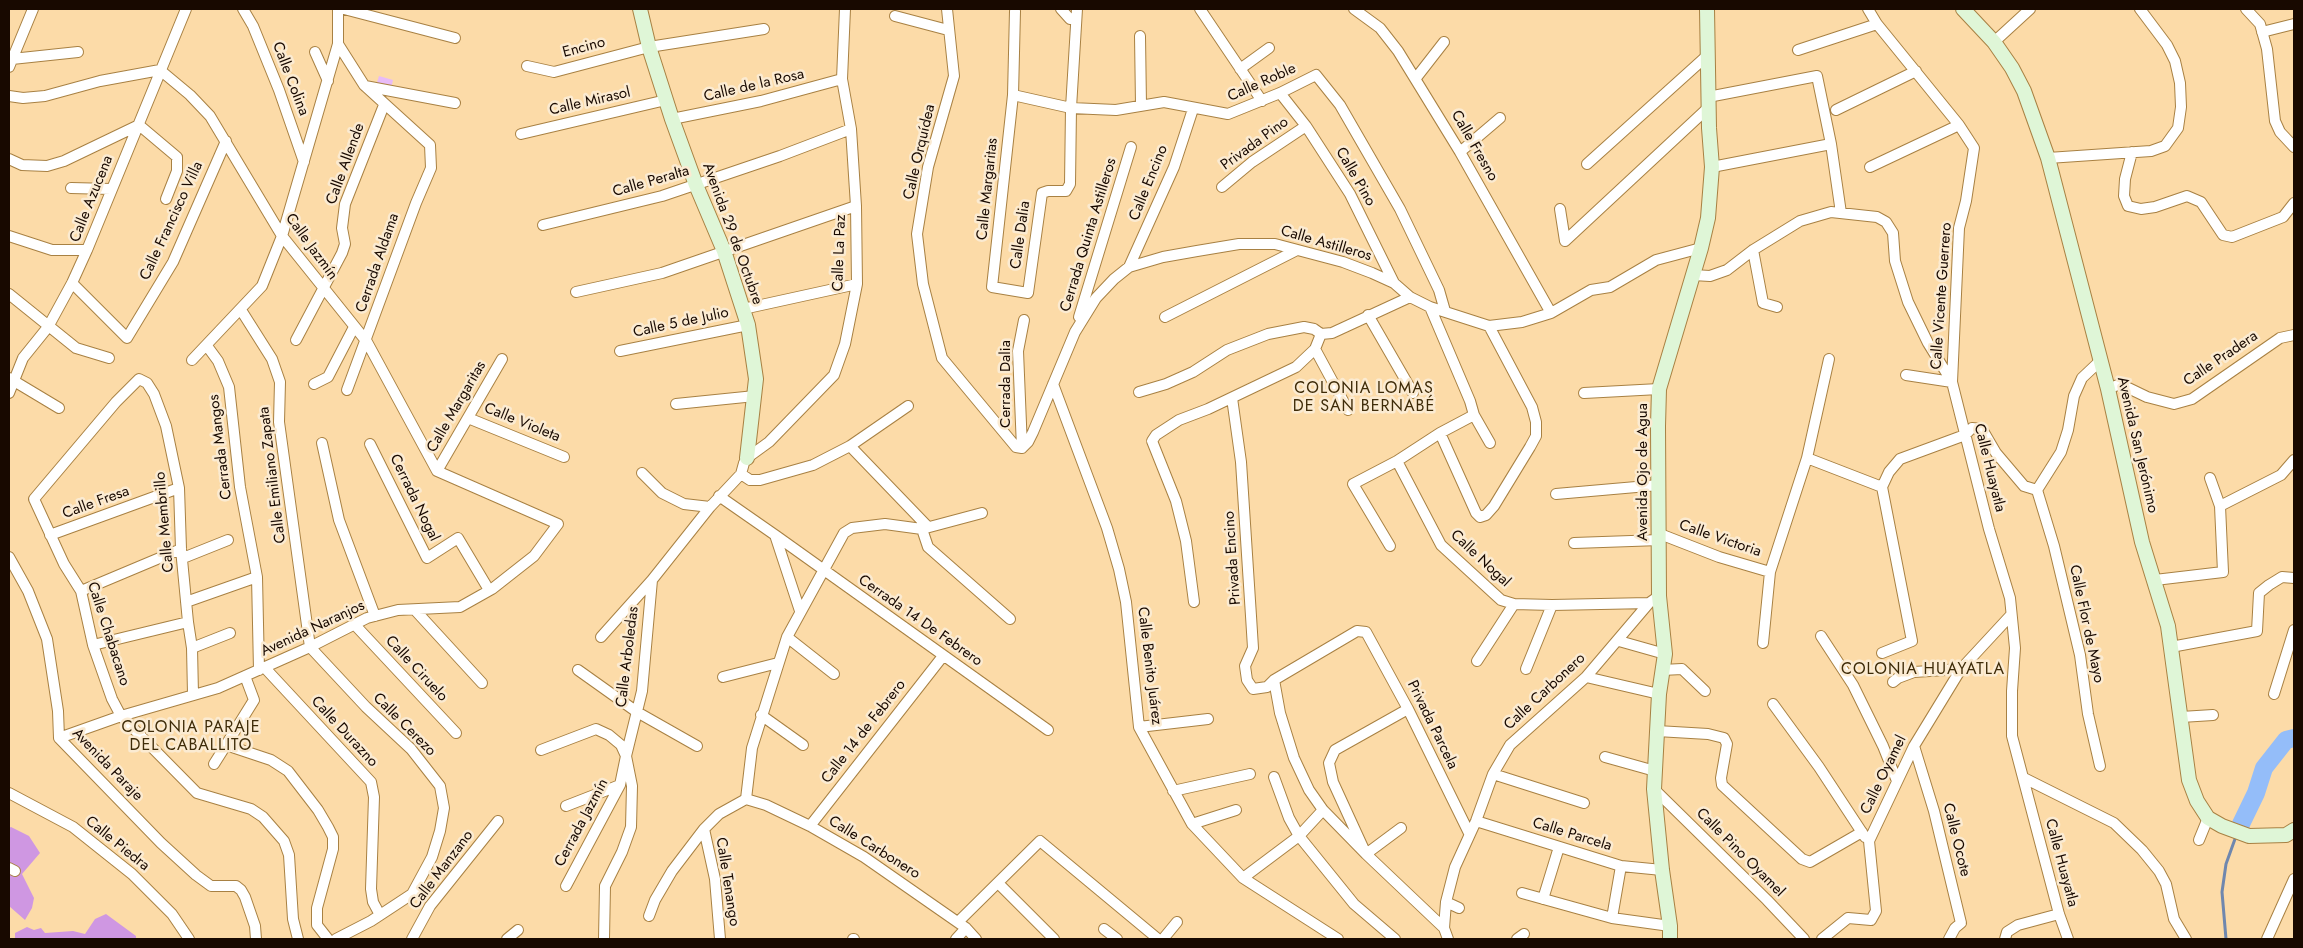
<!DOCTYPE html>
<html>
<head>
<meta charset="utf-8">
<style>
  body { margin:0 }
  #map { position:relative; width:2303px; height:948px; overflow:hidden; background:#fcdba8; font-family:Jost,sans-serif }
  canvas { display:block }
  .frame { position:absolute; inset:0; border:10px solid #180900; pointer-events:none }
</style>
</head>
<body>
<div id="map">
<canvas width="2303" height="948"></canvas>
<div class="frame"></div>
</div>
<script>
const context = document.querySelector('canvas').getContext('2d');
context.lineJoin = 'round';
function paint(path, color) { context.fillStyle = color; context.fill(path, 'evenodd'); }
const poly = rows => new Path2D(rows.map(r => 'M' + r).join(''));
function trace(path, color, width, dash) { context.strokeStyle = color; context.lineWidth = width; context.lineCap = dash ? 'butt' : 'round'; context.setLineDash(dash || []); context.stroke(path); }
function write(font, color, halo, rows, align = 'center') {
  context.font = font + ' Jost,sans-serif'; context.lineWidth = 5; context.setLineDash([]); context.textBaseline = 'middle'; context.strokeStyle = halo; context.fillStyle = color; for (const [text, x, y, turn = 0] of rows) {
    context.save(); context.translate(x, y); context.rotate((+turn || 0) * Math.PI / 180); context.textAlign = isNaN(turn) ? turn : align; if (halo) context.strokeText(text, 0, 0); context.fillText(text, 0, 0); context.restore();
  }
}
paint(poly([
  [379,76,393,80,391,89,376,86]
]), '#e8bbf7');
paint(poly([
  [11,827,29,836,40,853,22,874,34,898,32,908,25,920,9,906,9,828],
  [106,914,136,936,136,939,15,939,15,933,27,927,34,930,41,928,45,933,73,931,85,934,95,919]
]), '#cf97e2');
trace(poly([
  [2226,939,2222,892,2226,864,2235,839]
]), '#6f87ae', 3);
trace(poly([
  [2241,824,2256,793,2264,768,2286,740,2294,738]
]), '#94bdf9', 18);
const street = poly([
  [243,9,253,26,279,90,304,162],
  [344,9,455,38],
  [947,9,954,76,928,167,917,234,923,284,942,358,1016,447,1022,448],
  [1061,9,1070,19,1076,17],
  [1200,9,1262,101],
  [1354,9,1380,28,1398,51,1460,152,1551,313],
  [1868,9,1877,24,1959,125,1974,148,1966,201,1959,228,1952,382,1906,375],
  [2246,9,2260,24,2267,49,2275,121,2280,132,2294,147],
  [1015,11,1013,95,992,287,1028,293,1042,193,1048,191,1066,191,1070,184,1071,108,1077,9],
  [895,16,948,30],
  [2262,32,2294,24],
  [1140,36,1141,105],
  [1994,42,2030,9],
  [338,44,364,85,430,145,431,168,416,203,347,390],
  [1798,50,1877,24],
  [315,52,328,81],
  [12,59,78,52],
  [527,66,554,72,649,47,764,29],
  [9,67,33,9],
  [1240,69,1269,48],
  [1416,78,1444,42],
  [365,86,455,103],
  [1280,93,1306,126,1350,194,1394,283],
  [1013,95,1071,108,1116,110,1164,102,1228,114,1280,93,1316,75,1340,105,1400,209,1439,290,1445,311],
  [9,96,23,98,45,96,100,81,160,70,190,95,210,116,282,236,367,342,437,471,558,524,534,556,492,589,460,607,398,610,367,618,310,647,218,688,121,716,59,738],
  [1708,97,1817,76,1831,144,1712,167],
  [1836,110,1916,71],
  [672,119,761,101,842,79],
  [521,134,666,100],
  [1831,144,1841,213],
  [1460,152,1500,118],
  [2132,152,2125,179,2124,196,2128,206,2141,209,2155,207,2187,196,2201,202,2223,235,2232,237,2283,217,2294,203],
  [2048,158,2151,151,2165,146,2178,128,2181,107,2180,83,2175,61,2167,45,2140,9],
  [9,159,22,165,47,166,64,161,139,125,177,157,177,171,166,199],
  [1587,164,1709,54],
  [1870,167,1959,125],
  [1222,187,1252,162,1306,126],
  [71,188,111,189],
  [1560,209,1565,241],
  [543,225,662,196,780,156,851,129],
  [9,236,52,250,87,250],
  [1565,241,1708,108],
  [1753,250,1763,303,1777,307],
  [1129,267,1174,167,1193,109],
  [1693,275,1710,276,1727,270,1753,250,1800,221,1831,212,1877,217,1886,222,1893,233,1895,261,1908,302,1928,343,1952,382,1989,529,2010,598,2015,648,2012,691,2012,736,2059,914,2068,939],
  [72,283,127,338,173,262,226,141],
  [576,292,662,273,856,206],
  [9,294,76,348,109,358],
  [1430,307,1470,401,1474,415,1490,443],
  [743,309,857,284],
  [241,310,272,359,280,382,279,422,310,647],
  [1368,315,1413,393],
  [1079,317,1131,147],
  [1165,317,1297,250],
  [296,340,342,253,345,244,342,228,345,204,384,105],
  [207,346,218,361,229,387,240,487,257,577,259,670],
  [1315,349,1348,410],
  [620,351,748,325],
  [192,360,262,286,282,236,338,44,338,9],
  [9,378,59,408],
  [314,384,328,377,354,327],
  [1053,384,1107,528,1119,569,1126,602,1139,727,1192,824,1243,878,1338,939],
  [2108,389,2120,384,2147,397,2174,404,2192,399,2280,338,2294,335],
  [1139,392,1166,384,1193,372,1227,350,1268,334,1304,327,1314,329,1321,334],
  [9,393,23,358,48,327,72,283,87,250,186,9],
  [1584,393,1659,389],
  [1232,398,1241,462,1251,616,1253,648,1245,666,1247,680,1253,689,1267,687,1274,680,1357,631,1366,632,1408,709,1469,833],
  [676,404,755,396],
  [468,418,564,457],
  [1440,433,1476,513,1480,517,1486,515,1494,506,1530,447,1536,436,1536,422,1532,407,1489,326],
  [322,443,339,520,375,616],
  [370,444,427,558,458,538,489,590],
  [850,446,928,527],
  [1022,448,1028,442,1033,432,1075,332,1096,298,1114,279,1129,267,1163,257,1197,251,1239,244,1275,244,1343,262,1372,273,1394,283,1410,297,1430,307,1489,326,1522,322,1551,313,1591,290,1610,287,1656,260,1701,248],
  [1022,448,1018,351,1024,320],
  [1807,458,1882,487],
  [1397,461,1441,545,1501,600,1514,604,1552,605,1649,603],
  [437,471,502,359],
  [642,473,662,493,684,504,710,507],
  [741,474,750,480,760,480,813,465,850,446,908,406],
  [1882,487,1889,472,1900,459,1965,435,1972,428,1982,429,1996,453,2024,486,2037,490,2061,452,2068,430,2074,396,2082,378,2100,361],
  [1882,487,1912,641,1882,653],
  [2037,490,2054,546,2080,655,2088,714,2100,766],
  [1556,494,1659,485],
  [719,496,775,535,800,611],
  [2220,506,2281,475,2294,460],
  [922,529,928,547,1010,619],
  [1660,534,1719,557,1770,572],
  [50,535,179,488],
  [775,535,1048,730],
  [1574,543,1660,540],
  [1390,546,1353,484,1397,461,1440,433,1474,415],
  [9,557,28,591,47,639,58,711,59,738,161,843,196,875,211,886,236,886,241,890,245,897,255,926,256,939],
  [183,558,228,540],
  [2155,580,2223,572,2220,506,2210,478],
  [81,591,181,549],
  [186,602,257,577],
  [1194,602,1186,541,1176,501,1152,441,1156,435,1179,420,1208,409,1296,367,1315,349,1321,334,1332,333,1410,297],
  [415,610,482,683],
  [355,625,456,733],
  [1821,636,1853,685,1883,746,1897,781],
  [601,637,652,580],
  [787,637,834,674],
  [1619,641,1665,654],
  [1763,643,1770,572,1807,458,1829,359],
  [93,645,188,622],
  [310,647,366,707,411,749,440,786,444,808,440,831,432,857,412,894,371,921,336,939],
  [2171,647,2257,631,2259,593,2269,585,2282,577,2294,578],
  [192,648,230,633],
  [1477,661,1514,604],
  [265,668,371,782,374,797,371,889,373,902,380,915],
  [1526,669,1552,605],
  [578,670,637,712,697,746],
  [1662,670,1682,669,1705,691],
  [245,676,254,700,226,745,271,760,288,771,318,810,328,827,333,837,333,849,317,908,317,925,328,939],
  [723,677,778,663],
  [1586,677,1659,694],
  [1274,680,1280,713,1294,758,1309,790,1323,810,1366,854,1401,828],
  [1893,682,1898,678,1914,672,1961,669],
  [193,694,192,648,188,622,181,549,179,488,166,426,154,394,147,383,139,379,116,402,34,499,64,564,81,591,93,645,112,699,121,716,197,793,251,809,263,817,284,841,289,855,293,919,298,939],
  [2274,694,2294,630],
  [1773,704,1819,767,1865,837],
  [1408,709,1335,750,1329,763,1333,782,1366,854,1444,928],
  [761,715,803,745],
  [2181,717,2213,715],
  [1139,727,1208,719],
  [1657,731,1708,734,1724,738,1727,744,1721,778,1722,785,1802,859,1810,862,1862,832],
  [1914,746,1934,811,1961,923,1955,928,1949,939],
  [541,750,596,729,609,735,621,745,626,756,620,785,566,886],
  [1605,757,1655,771],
  [214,764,226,745],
  [1493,774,1584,803],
  [1274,777,1289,818,1299,836,1354,904,1395,939],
  [2024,778,2114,823,2142,850,2159,871,2166,884,2174,919,2186,939],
  [1654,789,1767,900,1804,939],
  [1173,791,1250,774],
  [9,793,73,827,132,874,172,914,189,939],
  [746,799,752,748,787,637,844,533,852,528,885,524,922,529,982,513],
  [746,799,766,805,810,826,864,857,966,928,976,939],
  [566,806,620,785],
  [1476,821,1621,866,1662,870],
  [1192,824,1236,810],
  [810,826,943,656],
  [704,829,715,879,720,939],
  [2199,840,2208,818],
  [9,868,15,871],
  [1243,878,1299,836,1323,810],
  [999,884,1054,939],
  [1522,893,1612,918,1670,926],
  [1543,899,1559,847],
  [1446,902,1459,908],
  [649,916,655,900,672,871,704,829,719,814,746,799],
  [1612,918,1621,866],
  [958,922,1040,841,1158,939],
  [1104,929,1117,939],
  [412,939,430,906,498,821],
  [507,939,518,930],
  [604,939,605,886,622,852,631,827,632,786,626,756,642,691,652,580,710,507,741,474,744,463,747,458,769,442,834,375,845,344,857,284,856,206,851,129,842,79,845,9],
  [853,939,854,939],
  [956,939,966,928],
  [1163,939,1177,922],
  [1448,939,1444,928,1446,902,1455,867,1476,821,1493,774,1510,745,1586,677,1649,603,1659,596],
  [1517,939,1524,934],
  [1822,939,1848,918,1871,920,1876,911,1869,841,1914,746,1961,669,2011,615],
  [2005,939,2007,932,2018,925,2059,914],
  [2267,939,2294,879]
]);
const secondary = poly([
  [640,9,649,47,672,119,696,185,724,251,748,325,756,379,747,458],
  [1963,9,1994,42,2012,68,2024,91,2048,158,2108,389,2142,542,2168,626,2189,780,2197,801,2208,818,2222,826,2249,836,2286,835,2294,830],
  [1670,939,1670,926,1662,870,1654,789,1659,694,1665,654,1659,596,1658,426,1659,389,1701,248,1708,218,1712,167,1709,128,1707,9]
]);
trace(street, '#a88143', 12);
trace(secondary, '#a88143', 16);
trace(street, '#fff', 10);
trace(secondary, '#dff6d7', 14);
write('15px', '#180900', '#fbebd2', [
  ["Encino",584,48,-15],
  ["Calle Colina",290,79,69],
  ["Calle Roble",1262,83,-24],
  ["Calle de la Rosa",754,86,-13],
  ["Calle Mirasol",590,102,-13],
  ["Privada Pino",1255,144,-36],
  ["Calle Fresno",1474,146,60],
  ["Calle Orquídea",920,152,-77],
  ["Calle Allende",346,164,-70],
  ["Calle Pino",1355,177,60],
  ["Calle Peralta",651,182,-16],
  ["Calle Encino",1149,183,-68],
  ["Calle Margaritas",988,189,-84],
  ["Calle Azucena",92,199,-68],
  ["Calle Francisco Villa",172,221,-65],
  ["Avenida 29 de Octubre",732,234,70],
  ["Calle Dalia",1021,235,-82],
  ["Cerrada Quinta Astilleros",1089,235,-73],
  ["Calle Astilleros",1326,244,16],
  ["Calle Jazmín",311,247,54],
  ["Calle La Paz",840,253,-88],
  ["Cerrada Aldama",378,263,-71],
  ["Calle Vicente Guerrero",1942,296,-86],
  ["Calle 5 de Julio",681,323,-12],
  ["Calle Pradera",2221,359,-34],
  ["Cerrada Dalia",1006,384,-90],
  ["Calle Margaritas",457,407,-60],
  ["Calle Violeta",522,423,22],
  ["Avenida San Jerónimo",2137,445,77],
  ["Cerrada Mangos",221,447,-97],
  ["Calle Huayatla",1989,468,76],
  ["Avenida Ojo de Agua",1643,472,-90],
  ["Calle Emiliano Zapata",273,475,-97],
  ["Cerrada Nogal",414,498,64],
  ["Calle Fresa",96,503,-20],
  ["Calle Membrillo",165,522,-95],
  ["Calle Victoria",1720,539,19],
  ["Privada Encino",1233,558,-94],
  ["Calle Nogal",1480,559,43],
  ["Cerrada 14 De Febrero",920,621,35],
  ["Calle Flor de Mayo",2086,624,78],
  ["Avenida Naranjos",313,629,-25],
  ["Calle Chabacano",108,634,72],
  ["Calle Arboledas",628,657,-83],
  ["Calle Benito Juárez",1149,666,83],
  ["Calle Ciruelo",416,669,47],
  ["Calle Carbonero",1545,692,-43],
  ["Calle Cerezo",404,725,45],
  ["Privada Parcela",1432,725,64],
  ["Calle Durazno",344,732,47],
  ["Calle 14 de Febrero",864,732,-52],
  ["Avenida Paraje",107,765,46],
  ["Calle Oyamel",1884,775,-64],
  ["Cerrada Jazmín",582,823,-62],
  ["Calle Parcela",1572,835,17],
  ["Calle Ocote",1956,840,76],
  ["Calle Piedra",117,844,39],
  ["Calle Carbonero",874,848,32],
  ["Calle Pino Oyamel",1740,853,45],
  ["Calle Huayatla",2061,863,75],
  ["Calle Manzano",442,870,-53],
  ["Calle Tenango",727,882,81]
]);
context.letterSpacing = '1px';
write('16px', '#3e2b08', '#fbebd2', [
  ["COLONIA LOMAS",1364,389],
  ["DE SAN BERNABÉ",1364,407],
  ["COLONIA HUAYATLA",1923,670],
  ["COLONIA PARAJE",191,728],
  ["DEL CABALLITO",191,746]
]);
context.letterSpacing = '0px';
</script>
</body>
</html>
